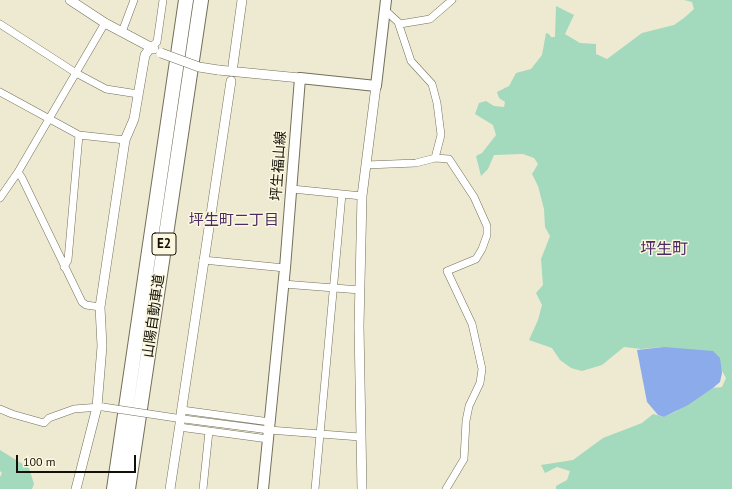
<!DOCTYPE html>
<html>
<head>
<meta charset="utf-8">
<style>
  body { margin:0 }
  #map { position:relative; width:732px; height:489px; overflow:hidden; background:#eeead2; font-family:"PT Sans",sans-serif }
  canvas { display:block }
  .scale { position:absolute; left:16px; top:455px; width:120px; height:18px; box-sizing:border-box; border:2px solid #121008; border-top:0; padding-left:5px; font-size:12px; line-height:14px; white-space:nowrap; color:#121008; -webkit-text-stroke:3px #fbf7df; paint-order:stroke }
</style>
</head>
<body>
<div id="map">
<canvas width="732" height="489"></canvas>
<div class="scale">100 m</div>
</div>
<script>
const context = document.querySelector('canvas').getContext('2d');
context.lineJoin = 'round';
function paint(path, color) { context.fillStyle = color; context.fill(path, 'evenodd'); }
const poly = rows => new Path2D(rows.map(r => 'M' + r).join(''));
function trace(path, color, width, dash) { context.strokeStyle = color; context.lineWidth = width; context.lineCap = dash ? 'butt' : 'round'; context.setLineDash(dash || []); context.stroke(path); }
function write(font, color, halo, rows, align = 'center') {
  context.font = font + ' "PT Sans","Noto Sans JP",sans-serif'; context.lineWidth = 3; context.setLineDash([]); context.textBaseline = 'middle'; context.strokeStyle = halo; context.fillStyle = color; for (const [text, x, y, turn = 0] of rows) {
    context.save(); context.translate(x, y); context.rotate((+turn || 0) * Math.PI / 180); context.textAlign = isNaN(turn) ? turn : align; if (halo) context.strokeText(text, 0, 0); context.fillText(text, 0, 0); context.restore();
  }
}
paint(poly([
  [684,0,732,0,732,489,556,489,556,486,567,480,570,471,557,467,545,473,541,465,573,460,603,438,642,423,653,414,664,417,675,412,713,388,722,387,726,378,721,369,664,347,641,349,624,347,602,365,582,371,571,368,560,360,552,348,529,340,538,320,542,305,536,293,543,285,541,259,550,236,545,227,544,209,538,186,532,174,538,164,534,158,523,154,494,155,488,169,481,176,476,156,482,153,496,135,493,125,475,114,479,103,486,101,494,106,504,107,505,102,499,98,497,92,509,86,516,73,531,69,542,55,546,33,549,34,551,37,555,37,556,6,574,15,565,34,580,43,596,44,596,54,607,59,642,33,674,25,684,18,694,9,692,2],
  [0,450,29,468,34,484,32,489,0,489,0,477,2,473,0,471]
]), '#a3d9bc');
paint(poly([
  [664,347,713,351,720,358,722,373,720,382,713,388,688,405,664,417,658,415,647,402,637,350]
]), '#8cabea');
const minor = poly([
  [385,10,398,22,411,61,432,84,437,103,441,135,435,158,449,159,474,197,487,226,487,235,482,249,476,259,447,271,472,324,482,369,480,383,469,406,466,421,464,459,446,489],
  [398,22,400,24,430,19,452,0],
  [0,24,76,73,106,89,138,94],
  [122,32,134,0],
  [151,47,157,42,163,0],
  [0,92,79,135,125,140],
  [366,165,416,163,435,158],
  [292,189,362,196],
  [0,198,18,172],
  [203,260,285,268],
  [64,267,68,260,79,135],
  [283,284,360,290],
  [100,307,86,305,82,302,22,178,18,172,105,23],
  [0,409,12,414,44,423,49,418,74,409,100,407],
  [182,410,270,422],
  [176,418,269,430,360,437],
  [179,427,268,439],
  [203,489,209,431],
  [315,489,342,194]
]);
const tertiary = poly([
  [70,0,105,23,154,49],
  [233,65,242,0],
  [218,70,300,78],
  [181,414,231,81],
  [76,489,97,407,102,346,100,307,125,140,134,119,145,55,151,47],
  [170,489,180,424],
  [362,489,359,326,362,196,376,86]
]);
const secondary = poly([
  [263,489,285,268,300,78,376,86,386,0]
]);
const motorway = poly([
  [114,489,186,0],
  [128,489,201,0]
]);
trace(minor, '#736f5a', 8);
trace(tertiary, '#736f5a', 10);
trace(secondary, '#736f5a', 12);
trace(motorway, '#736f5a', 16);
trace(minor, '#fff', 7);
trace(tertiary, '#fff', 9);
trace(secondary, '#fff', 10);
trace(motorway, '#fff', 14);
const minorBridge = poly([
  [103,407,176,418]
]);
const tertiaryBridge = poly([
  [161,53,199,67,218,70]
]);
trace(minorBridge, '#736f5a', 8, []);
trace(tertiaryBridge, '#736f5a', 10, []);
trace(minorBridge, '#fff', 7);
trace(tertiaryBridge, '#fff', 9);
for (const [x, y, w] of [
  [164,244,24]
]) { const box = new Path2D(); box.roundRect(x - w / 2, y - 11, w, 22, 3); context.fillStyle = '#fbf7df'; context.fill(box); trace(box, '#121008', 1); }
write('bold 13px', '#121008', null, [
  ["E2",164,244]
]);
write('14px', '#121008', '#fbf7df', [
  ["坪生福山線",279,166,-86],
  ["山陽自動車道",154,316,-82]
]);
write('15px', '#4b2b64', '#fbf7df', [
  ["坪生町二丁目",234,221]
]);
write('16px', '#4b2b64', '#fbf7df', [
  ["坪生町",664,249]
]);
</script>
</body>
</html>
